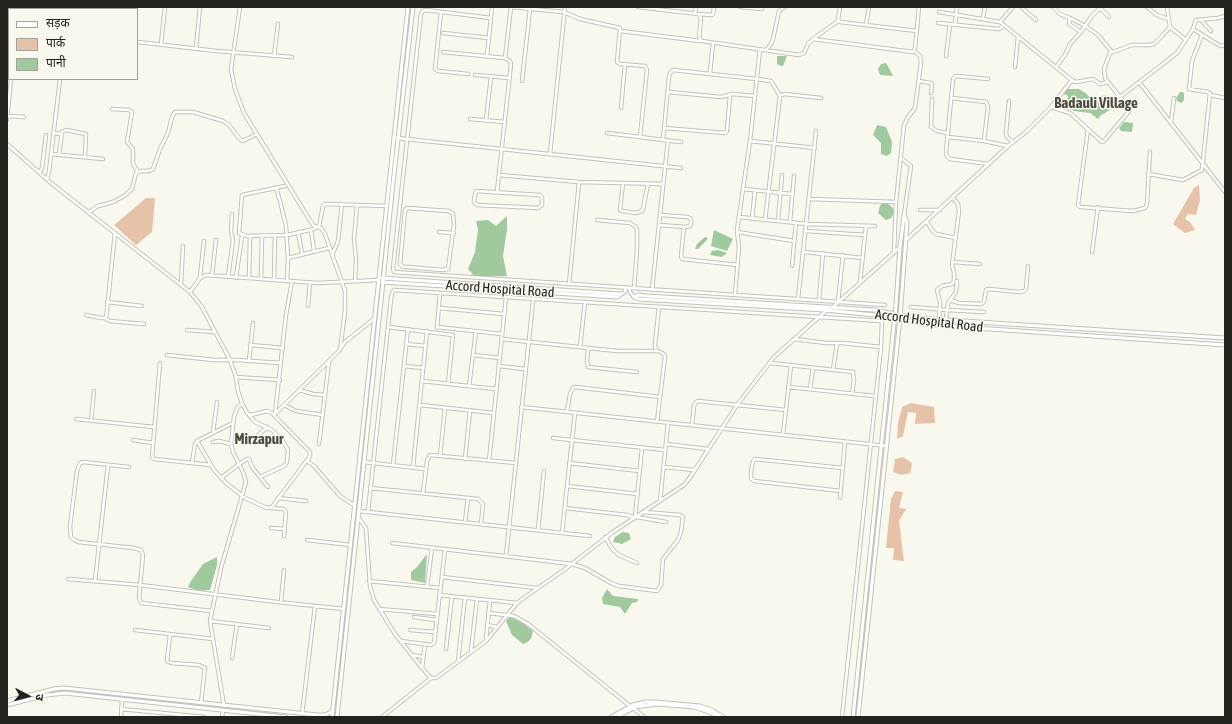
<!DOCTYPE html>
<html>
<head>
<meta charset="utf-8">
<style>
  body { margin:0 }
  #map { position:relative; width:1232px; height:724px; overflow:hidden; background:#f9f8ef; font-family:"Asap Condensed","Noto Sans Devanagari",sans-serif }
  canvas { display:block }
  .frame { position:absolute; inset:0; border:8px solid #23221f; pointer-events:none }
  .legend { position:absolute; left:8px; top:8px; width:130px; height:72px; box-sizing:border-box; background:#f9f8ef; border:1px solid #a3a29c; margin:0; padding:5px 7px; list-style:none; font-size:12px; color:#23221f }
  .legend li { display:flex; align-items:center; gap:8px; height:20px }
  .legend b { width:20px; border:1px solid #a3a29c }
  .north { position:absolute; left:8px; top:676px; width:40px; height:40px; -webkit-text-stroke:3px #f9f8ef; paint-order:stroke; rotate:96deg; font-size:11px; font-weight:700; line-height:16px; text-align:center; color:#23221f }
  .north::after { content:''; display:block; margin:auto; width:14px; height:18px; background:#23221f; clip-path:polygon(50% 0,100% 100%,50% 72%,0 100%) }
</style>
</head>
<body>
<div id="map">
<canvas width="1232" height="724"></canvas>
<div class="frame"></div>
<ul class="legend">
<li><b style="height:5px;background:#fff"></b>सड़क</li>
<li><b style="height:11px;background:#e6c3a8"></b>पार्क</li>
<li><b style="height:11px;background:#a0c99e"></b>पानी</li>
</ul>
<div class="north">उ</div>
</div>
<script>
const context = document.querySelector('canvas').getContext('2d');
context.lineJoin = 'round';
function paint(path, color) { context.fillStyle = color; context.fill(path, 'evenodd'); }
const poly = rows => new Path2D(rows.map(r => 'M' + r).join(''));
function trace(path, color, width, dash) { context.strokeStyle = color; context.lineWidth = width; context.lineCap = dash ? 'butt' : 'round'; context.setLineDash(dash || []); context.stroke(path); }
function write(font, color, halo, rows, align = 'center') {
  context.font = font + ' "Asap Condensed",sans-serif'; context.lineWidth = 3; context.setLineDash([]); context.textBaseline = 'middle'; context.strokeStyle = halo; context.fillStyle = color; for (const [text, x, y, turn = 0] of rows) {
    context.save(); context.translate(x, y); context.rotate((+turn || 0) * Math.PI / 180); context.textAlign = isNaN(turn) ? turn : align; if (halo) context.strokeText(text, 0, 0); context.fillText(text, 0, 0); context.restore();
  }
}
paint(poly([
  [1199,185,1200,200,1196,215,1188,214,1185,219,1190,222,1195,230,1185,233,1173,224,1194,188],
  [146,198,155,198,152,232,136,245,114,225],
  [911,403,934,407,935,423,915,424,916,413,908,412,903,436,897,439,898,423,902,407],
  [903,457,912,463,911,470,910,473,901,475,893,472,894,466,895,459],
  [895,491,903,492,899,508,906,509,899,521,904,561,893,560,894,548,886,548,891,499]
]), '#e6c3a8');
paint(poly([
  [777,56,787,56,783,66,781,66,777,64],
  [886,63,889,68,893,76,880,75,878,69,881,64],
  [1067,89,1079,89,1087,94,1088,96,1097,98,1105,95,1115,101,1111,109,1105,113,1101,115,1098,119,1090,113,1074,111,1068,107,1067,101,1068,96,1062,93],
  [1180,92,1183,92,1184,94,1184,100,1181,103,1177,101,1176,98],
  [1124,122,1133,123,1132,132,1121,131,1119,128],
  [877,125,886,127,892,142,891,153,887,156,881,154,881,143,873,135],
  [883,202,890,205,895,211,891,218,886,220,878,213,880,206],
  [507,216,507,229,503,256,507,276,475,277,468,269,475,252,478,230,476,221,488,220,496,226],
  [714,230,733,239,727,251,711,246],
  [705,237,708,238,706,241,698,249,695,249,697,244],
  [718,250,727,253,722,257,710,255,712,251],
  [623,532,629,533,631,539,622,544,613,542,615,537],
  [427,554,425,583,411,580,411,572,417,567],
  [217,557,217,565,210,590,199,591,188,587,191,581,203,564],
  [607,589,613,596,638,599,637,602,632,603,625,614,620,607,603,604,602,598],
  [510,617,521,622,533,631,531,639,526,643,523,644,512,635,506,621]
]), '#a0c99e');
const minor = poly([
  [240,7,231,69,235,89,244,113,309,219,314,226,321,228,325,234,345,291,345,311,340,350],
  [511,7,564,12,580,19,620,28,617,62,620,64,645,66,647,70,640,137],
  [638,7,699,14,701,19,699,37,702,41,799,55,804,53,808,44,813,39,838,21],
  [740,7,762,9,762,7],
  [840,7,838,20,840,22,917,31],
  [1021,7,1036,20],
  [1053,7,1060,14,1074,20,1085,26,1091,17,1100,8],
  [1099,7,1109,17],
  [1147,7,1157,15,1168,19],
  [1167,7,1170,27],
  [20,9,20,7],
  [33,9,33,7],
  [90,9,92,7],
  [441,12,435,69,438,71,468,74],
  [939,12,1000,22,1013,7],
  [695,13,696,7],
  [699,14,712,15,713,14,714,7],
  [491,18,426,10,423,11,421,14,393,268,394,272,885,305],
  [983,18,985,7],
  [1070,18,1069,24,1081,32,1085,26,1091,30,1098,35,1112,52],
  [1201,20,1211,31],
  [1000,22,1073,81,1076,82,1093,79,1100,84,1108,82],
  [938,23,998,29,1000,29,1003,25],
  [955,24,957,7],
  [866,25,869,7],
  [1193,29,1212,41,1221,46,1225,45],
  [621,31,700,41],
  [443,33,489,38],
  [813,39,913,52,915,48,919,7],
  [7,41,9,41],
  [137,42,217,51,292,57],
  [161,44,165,7],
  [196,48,200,7],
  [766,50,771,44,773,39,779,11,785,7],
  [443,52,505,58,510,61,511,64,497,192],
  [274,56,278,24],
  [487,56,492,7],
  [946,56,950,24],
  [505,58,511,7],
  [7,64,9,65],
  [1015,67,1018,36],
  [1056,67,1065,55,1070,44,1081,32],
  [710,73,713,43],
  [475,75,510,78],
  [988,79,956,76,953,79,946,152,947,156,950,159,989,164],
  [522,81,530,9],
  [919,81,931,83,932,84,931,93],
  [1139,82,1225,192],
  [668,92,721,97,732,94,755,96],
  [1210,95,1225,98],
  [1120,97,1177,53,1193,29,1196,20,1218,18,1225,16],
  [952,98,986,102,988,107,984,141],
  [932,99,931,127,937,131,948,133],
  [1009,101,1006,133,1007,137,1013,142],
  [1051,107,1070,113,1102,142,1104,141,1130,110,1105,78,1104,69,1110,53,1132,45,1149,45,1154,44,1162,36,1170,27,1186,40],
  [621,108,625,64],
  [112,109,129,110,132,112,127,142,133,149,133,164,138,172],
  [8,116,24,117],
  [470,119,505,122],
  [7,120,11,79],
  [486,120,491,77],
  [1171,122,1174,98],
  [664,128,725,133,727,131,730,95],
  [1088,129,1078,205,1080,207,1133,211,1145,208,1147,204,1150,152],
  [53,133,61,134],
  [607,133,681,142],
  [948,137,984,141,1008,146],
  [397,138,681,168],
  [663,140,669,77,670,73,673,70,757,79,771,81,780,96],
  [750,141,815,148],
  [7,144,51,183,190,292,202,307,230,360,236,377,238,391,242,403,247,413,251,415,267,411,272,413,310,452,310,456,307,461,314,466,340,496,355,506],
  [51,154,103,159],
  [59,154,62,132,66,130,86,134,85,157],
  [550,154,565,7],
  [901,158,911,166,904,215],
  [39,173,42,168,46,135],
  [1148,174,1183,180,1202,170,1210,93,1208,92,1189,89,1192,61,1202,35],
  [499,175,579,182,663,184],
  [47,179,49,172,60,79],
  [623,183,620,210,622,211,636,213,642,211,643,209,648,184],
  [285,186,242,195,239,233,247,236,287,235,314,229,316,227],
  [276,188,280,201,286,226,288,258,287,281],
  [743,189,792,194],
  [476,191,540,195,542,197,542,205,538,208,477,205,474,202,474,200,476,191],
  [809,199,896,202],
  [407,208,449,211,453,214,454,225,448,269,442,270,408,267,403,267,400,264,405,210,407,208],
  [920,210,940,210],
  [89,212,98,206,113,202,124,196,132,189,136,173,141,171,149,171,153,169,160,149,168,133,172,117,175,112,193,112,223,121,229,125,238,137,242,141,245,140,257,134],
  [739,217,807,224,875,226],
  [752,219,755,190],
  [597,220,630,223,636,227,637,230,637,250,634,288],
  [765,220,780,96,784,94,821,98],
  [778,221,782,175],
  [790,222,794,176],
  [927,222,932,230,936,234,956,238],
  [659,225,686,227,690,226,691,223,691,219,688,217,660,215],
  [319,227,323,206,325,204,387,206],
  [684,227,681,256,682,259,738,265],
  [311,230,314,251],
  [806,231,865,235],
  [298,232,302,254],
  [439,232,454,233],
  [737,232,794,241],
  [115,233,106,319,110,321,144,324],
  [906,240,1008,146,1026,132,1051,107,1072,80],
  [804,252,863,258],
  [894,252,896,202,904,125,908,117,915,108,921,63,920,56,914,51],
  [1092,252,1098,207],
  [332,255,338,241,342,204],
  [288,258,329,248],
  [953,262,980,264],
  [792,266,796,223],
  [212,275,216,240],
  [200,277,204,241],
  [228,277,233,240,231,232,232,214],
  [236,278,242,236],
  [249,278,250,236],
  [261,279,262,236],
  [274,280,275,236],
  [355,281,356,259,354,239,357,205],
  [860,282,866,226],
  [569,284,579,182],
  [181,285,183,246],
  [629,288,630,292,634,297],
  [652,290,668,140],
  [190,292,200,278,206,275,318,283,378,280],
  [621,294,625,292,626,288],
  [735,294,739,248,737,230,750,141,760,49],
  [798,299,816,131],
  [819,300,823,253],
  [950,300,959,303,981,304,984,302,986,290,989,289,1019,292,1024,291,1026,289,1028,266],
  [107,302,142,306],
  [838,302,843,255],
  [308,306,310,283],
  [833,307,900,247],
  [911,307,947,310,948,303,956,292,957,281],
  [439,308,504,314],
  [86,315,101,318,106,318],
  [939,319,940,302,937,290,942,286,952,284,954,281,954,272,952,265,959,211,958,204,952,197],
  [946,319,947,310,984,312],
  [388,327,453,335,448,384],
  [437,327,502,334],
  [437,328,440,293],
  [187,330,215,332],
  [502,339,617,351,657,351],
  [794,339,826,343,842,343,881,347],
  [406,344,426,346],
  [250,345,283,348],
  [580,347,585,302],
  [588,348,587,362,588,367,637,372],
  [167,355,214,360,237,360,281,363],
  [473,355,500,358],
  [249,361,253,323],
  [160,363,152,457,154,459,211,465],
  [770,363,853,372,854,380,852,393],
  [404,366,423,368],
  [499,366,525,369],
  [833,370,837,343],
  [236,377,280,380],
  [422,381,496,389],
  [469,386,476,331],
  [788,387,875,396],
  [810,389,813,368],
  [299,390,313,394,325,395],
  [284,405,296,411,323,415],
  [420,405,494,413],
  [521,407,887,446],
  [567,412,570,394,573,388,575,387,660,397],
  [275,414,286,315,292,281],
  [249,415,255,422,272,430,283,441,288,450,287,462,284,466,260,477],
  [274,415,338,352,345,342,375,318],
  [76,419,154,427],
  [91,421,94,391],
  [657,422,665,357,664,354,656,350,655,345,659,307],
  [692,425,694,406,696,402,698,401,786,410],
  [213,432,217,402],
  [783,435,791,365],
  [553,438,665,450],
  [133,440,153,443],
  [197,441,214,470,226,483,245,498,267,508,272,507,307,460],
  [213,442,219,441,231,444],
  [250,443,267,427],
  [319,444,329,361],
  [666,444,708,449],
  [440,456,445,408],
  [465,459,470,410],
  [489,461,506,297],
  [364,462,426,469],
  [192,463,195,444,197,441,233,423],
  [569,463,640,471],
  [393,465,408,329],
  [129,467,83,462,80,463,77,471,70,526,71,537,73,539,78,542,134,548,141,550,143,555,139,597,141,603,212,611],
  [413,467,427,331],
  [664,467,694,470],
  [221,478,239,464,247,459,249,459,252,467,268,487],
  [567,486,638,494],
  [370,488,478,499,483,504,481,524],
  [841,491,754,481,751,478,751,472,753,461,755,459,843,468],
  [423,493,427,461,430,455,516,463],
  [278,498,306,501],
  [840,498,845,442],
  [660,501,668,423],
  [271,508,283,509,286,511,284,536],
  [565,508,627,515,634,518],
  [359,511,590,536],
  [368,512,391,299,392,293,394,290,882,321,881,347,842,717],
  [358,517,366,528,370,586,374,600,395,634,422,668,431,678,436,678,486,641,517,603,525,597,564,570,613,532,684,485,691,476,737,405,774,357,827,310],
  [635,517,642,448],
  [636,517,666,522],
  [465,522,468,498],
  [271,528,285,529],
  [538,530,544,471],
  [562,533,575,413],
  [605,537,613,550,619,555,637,563],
  [307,540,351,545],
  [392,543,572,564,585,568,611,583,619,586,657,591,661,585,663,559,678,540,681,532,683,517,680,515,644,512],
  [506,556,534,292],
  [442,577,537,588],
  [68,579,140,585,277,602,344,609],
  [95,581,108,465],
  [369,581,440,588],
  [427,586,432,548],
  [439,595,517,603],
  [281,602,284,570],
  [379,609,437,614],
  [488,613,514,616,528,624,630,706],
  [414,617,436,620],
  [210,621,269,628],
  [487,625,497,627],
  [135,630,213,639],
  [410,630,435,632],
  [170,635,167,661,171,663,199,665,205,668,201,703],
  [486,639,490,600],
  [401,641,431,645,434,643,445,550],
  [446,649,452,596],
  [471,651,477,599],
  [412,655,423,657],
  [232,658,237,624],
  [458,661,465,597],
  [422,668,425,644],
  [224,706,210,621,221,568,246,482,243,472,233,452,231,444,234,417,237,408,242,403],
  [633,708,644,717],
  [121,709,204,717],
  [302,714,315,606],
  [121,717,122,700],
  [222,717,223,710],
  [382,717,431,678]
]);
const tertiary = poly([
  [382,278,620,294],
  [382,282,617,297,621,294],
  [634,297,639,299,825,310,895,317,910,321,932,325,1225,345],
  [634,297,639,295,647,296,874,310,917,318,1225,338],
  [7,701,54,689,64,688,317,715,325,715,333,711],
  [7,705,47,695,65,693,286,717],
  [332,717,408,7],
  [337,717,383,282,392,192,413,7],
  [611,717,633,705,646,702,655,702,700,706,712,710,723,717],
  [617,717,635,707,657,704,694,707,709,712,719,717],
  [853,717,896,305,900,247,904,216],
  [858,717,900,318,907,222,904,215]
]);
trace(minor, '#c3c2b9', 4.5);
trace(tertiary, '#c3c2b9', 5);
trace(minor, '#fff', 2.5);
trace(tertiary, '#fff', 3);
write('14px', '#23221f', '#f9f8ef', [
  ["Accord Hospital Road",500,289,4],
  ["Accord Hospital Road",929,321,7]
]);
write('bold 15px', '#4d4c44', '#f9f8ef', [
  ["Badauli Village",1096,103],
  ["Mirzapur",259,439]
]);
</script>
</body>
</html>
